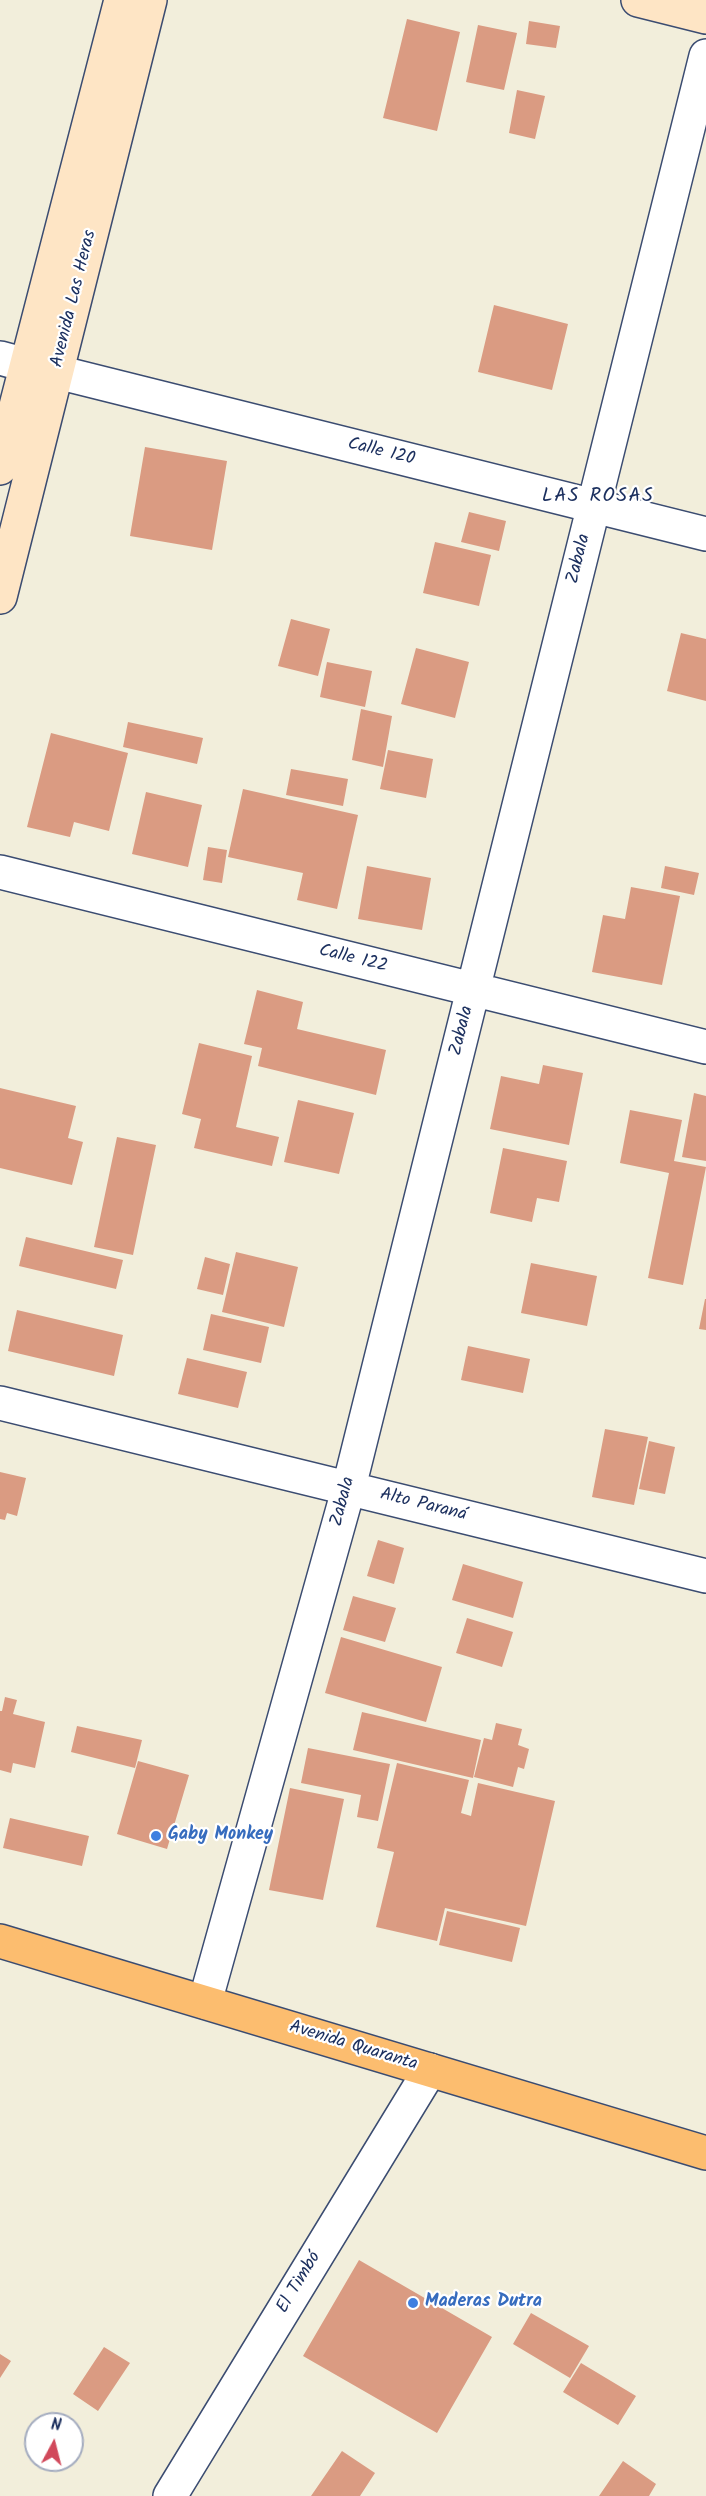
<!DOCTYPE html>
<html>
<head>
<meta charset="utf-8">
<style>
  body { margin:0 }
  #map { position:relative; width:706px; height:2496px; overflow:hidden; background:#f2eedb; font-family:Kalam,sans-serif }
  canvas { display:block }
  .north { position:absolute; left:24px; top:2412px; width:60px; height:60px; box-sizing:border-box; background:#fff; border:2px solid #a4acbf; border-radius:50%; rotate:7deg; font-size:16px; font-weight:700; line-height:24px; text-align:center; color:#1b2f5e }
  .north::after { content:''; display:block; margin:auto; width:21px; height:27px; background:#d1495b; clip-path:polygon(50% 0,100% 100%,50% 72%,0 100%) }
</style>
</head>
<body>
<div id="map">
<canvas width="706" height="2496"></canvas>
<div class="north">N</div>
</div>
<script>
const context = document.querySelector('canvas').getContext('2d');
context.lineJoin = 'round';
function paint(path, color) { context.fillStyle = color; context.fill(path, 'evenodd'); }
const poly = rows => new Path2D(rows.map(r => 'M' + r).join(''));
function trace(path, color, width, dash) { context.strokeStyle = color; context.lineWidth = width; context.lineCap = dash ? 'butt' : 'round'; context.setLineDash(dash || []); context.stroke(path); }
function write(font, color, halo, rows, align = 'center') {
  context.font = font + ' Kalam,sans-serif'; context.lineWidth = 4.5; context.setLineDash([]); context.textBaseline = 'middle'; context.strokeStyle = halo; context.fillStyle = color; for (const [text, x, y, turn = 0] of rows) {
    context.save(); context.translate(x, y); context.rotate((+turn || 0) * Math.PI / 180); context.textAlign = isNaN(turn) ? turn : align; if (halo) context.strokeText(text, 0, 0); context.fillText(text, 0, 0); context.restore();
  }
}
paint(poly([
  [407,19,460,32,437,131,383,118],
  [529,21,560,26,556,48,526,44],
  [478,25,517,33,504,90,466,82],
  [517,90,545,96,535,139,509,133],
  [494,305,568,324,552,390,478,372],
  [145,447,227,461,212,550,130,536],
  [469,512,506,521,499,551,461,542],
  [435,542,491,555,479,606,423,593],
  [291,619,330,629,318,676,278,666],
  [681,633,706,639,706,701,667,691],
  [416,648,469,662,455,718,401,704],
  [327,662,372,671,365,707,320,697],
  [361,709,392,716,383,767,352,760],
  [128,722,203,738,197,764,123,747],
  [51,733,128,753,109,831,74,822,70,837,27,827],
  [388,750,433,759,426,798,380,789],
  [291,769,348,779,343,806,286,795],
  [243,789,358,815,337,909,297,900,303,873,228,857],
  [146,792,202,805,188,867,132,854],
  [208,847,227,850,222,883,203,880],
  [367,866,431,878,422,930,358,919],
  [665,866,699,873,694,895,661,888],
  [631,887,680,896,662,985,592,972,603,915,625,919],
  [257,990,303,1002,297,1029,386,1050,376,1095,258,1066,262,1048,244,1044],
  [199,1043,252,1056,236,1127,279,1137,272,1166,194,1148,201,1119,182,1114],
  [543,1065,583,1073,569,1145,490,1129,501,1076,539,1084],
  [0,1088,76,1106,68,1138,83,1142,72,1185,0,1168],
  [694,1093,706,1096,706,1161,682,1157],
  [298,1100,354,1113,339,1174,284,1162],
  [630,1110,682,1120,674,1161,706,1167,683,1285,648,1278,669,1173,620,1163],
  [117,1137,156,1145,133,1255,94,1247],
  [503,1148,567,1161,559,1202,537,1198,532,1222,490,1213],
  [26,1237,123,1260,116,1289,19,1266],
  [236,1252,298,1267,284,1327,222,1312],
  [205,1257,230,1264,223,1295,197,1289],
  [531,1263,597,1276,587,1326,521,1313],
  [705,1299,706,1299,706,1330,699,1329],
  [17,1310,123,1335,114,1376,8,1351],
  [211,1314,269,1327,261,1363,203,1350],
  [468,1346,530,1359,523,1393,461,1380],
  [187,1358,247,1372,238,1408,178,1394],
  [605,1429,648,1437,634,1505,592,1497],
  [649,1441,675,1447,665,1494,639,1489],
  [0,1472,26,1478,17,1516,7,1513,5,1520,0,1519],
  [378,1540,404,1548,394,1584,367,1576],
  [463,1564,523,1582,513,1618,452,1600],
  [353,1596,396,1608,385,1642,343,1630],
  [467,1618,513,1632,502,1667,456,1653],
  [341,1637,442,1667,426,1722,325,1693],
  [5,1697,17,1700,13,1714,45,1722,35,1768,13,1763,11,1773,0,1770,0,1711,2,1711],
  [362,1712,481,1740,473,1778,353,1750],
  [496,1723,522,1729,518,1745,529,1749,524,1769,518,1767,513,1787,474,1777,484,1738,492,1740],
  [77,1726,142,1740,135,1768,71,1752],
  [308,1748,390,1764,378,1821,357,1817,361,1795,301,1783],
  [138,1761,189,1775,167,1849,117,1834],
  [397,1763,469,1780,461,1813,471,1816,478,1783,555,1801,526,1926,445,1908,437,1941,376,1927,394,1852,377,1848],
  [290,1788,344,1799,323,1900,269,1890],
  [10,1818,89,1836,82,1866,3,1848],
  [447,1911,520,1928,512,1962,439,1945],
  [359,2260,492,2337,437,2433,303,2356],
  [531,2313,589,2346,570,2378,513,2344],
  [104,2347,130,2363,98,2411,73,2394],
  [0,2354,11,2361,0,2378],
  [581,2363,636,2396,618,2425,563,2392],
  [342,2451,375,2473,360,2496,311,2496],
  [623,2461,656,2484,649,2496,599,2496]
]), '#da9b82');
const street = poly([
  [0,358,26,365],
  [57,372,706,534],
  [0,872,706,1047],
  [0,1403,706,1576],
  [205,2002,349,1487,706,56],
  [170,2496,430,2070]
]);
const secondary = poly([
  [638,0,706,17],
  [0,468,121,0],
  [0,597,150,0]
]);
const highway = poly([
  [0,1941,706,2153]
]);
trace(street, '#3b4c71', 36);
trace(secondary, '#3b4c71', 36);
trace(highway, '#3b4c71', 36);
trace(street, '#fff', 33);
trace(secondary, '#fee5c5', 33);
trace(highway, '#fcbd6f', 33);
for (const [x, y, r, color] of [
  [156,1836,6,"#3f7fe0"],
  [413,2303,6,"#3f7fe0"]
]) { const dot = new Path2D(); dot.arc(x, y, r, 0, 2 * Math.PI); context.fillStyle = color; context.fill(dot); trace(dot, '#fff', 2); }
write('18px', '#1b2f5e', '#fff', [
  ["Avenida Las Heras",75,299,-76],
  ["Calle 120",381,453,14],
  ["Zabala",580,559,-76],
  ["Calle 122",353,960,14],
  ["Zabala",463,1031,-76],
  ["Zabala",344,1502,-75],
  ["Alto Paraná",423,1506,14],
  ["Avenida Quaranta",353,2047,17],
  ["El Timbó",300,2283,-59]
]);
write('bold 18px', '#366cbe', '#fff', [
  ["Gaby Monkey",168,1836],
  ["Maderas Dutra",425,2303]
], 'left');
context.letterSpacing = '1.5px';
write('20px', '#1b2f5e', '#fff', [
  ["LAS ROSAS",598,498]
]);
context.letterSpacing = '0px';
</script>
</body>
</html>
